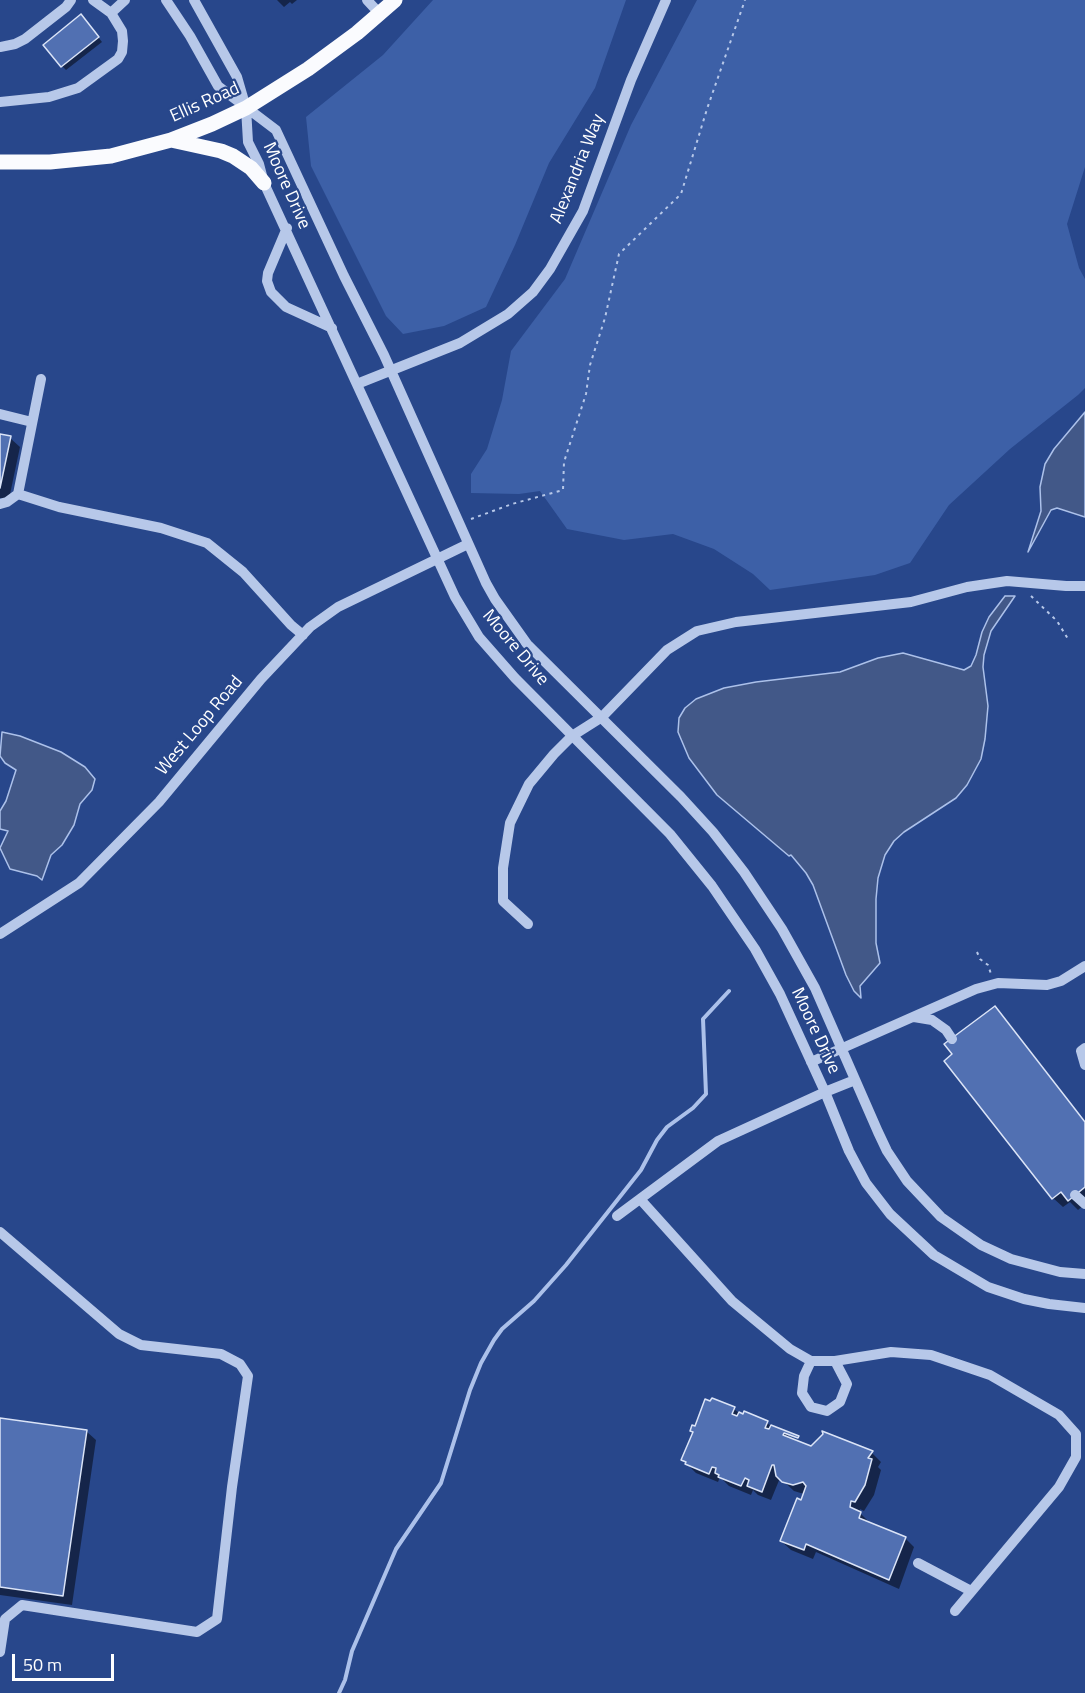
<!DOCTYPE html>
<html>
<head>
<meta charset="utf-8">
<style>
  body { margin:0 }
  #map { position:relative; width:1085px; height:1693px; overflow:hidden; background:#28478b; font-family:"Titillium Web",sans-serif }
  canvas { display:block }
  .scale { position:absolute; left:12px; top:1654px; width:102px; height:27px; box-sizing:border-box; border:3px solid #fff; border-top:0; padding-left:8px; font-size:18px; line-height:21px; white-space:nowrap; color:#fff; -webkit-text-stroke:4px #28478b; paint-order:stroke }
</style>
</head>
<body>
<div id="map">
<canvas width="1085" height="1693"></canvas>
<div class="scale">50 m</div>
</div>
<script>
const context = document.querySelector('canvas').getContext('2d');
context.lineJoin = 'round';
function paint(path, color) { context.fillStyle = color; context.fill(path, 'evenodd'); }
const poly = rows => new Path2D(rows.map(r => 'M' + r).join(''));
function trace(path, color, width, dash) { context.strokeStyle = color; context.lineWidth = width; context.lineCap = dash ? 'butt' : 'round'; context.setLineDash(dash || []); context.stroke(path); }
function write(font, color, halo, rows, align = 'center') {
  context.font = font + ' "Titillium Web",sans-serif'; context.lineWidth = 4.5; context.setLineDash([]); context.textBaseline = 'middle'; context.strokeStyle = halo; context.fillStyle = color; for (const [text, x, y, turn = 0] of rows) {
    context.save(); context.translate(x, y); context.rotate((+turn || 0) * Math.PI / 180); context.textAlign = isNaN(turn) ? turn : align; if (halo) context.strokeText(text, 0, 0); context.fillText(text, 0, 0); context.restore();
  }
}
paint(poly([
  [433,0,626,0,595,88,549,163,515,245,486,307,444,326,403,334,386,316,311,166,306,117,383,55],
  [697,0,1085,0,1085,167,1067,224,1079,268,1085,279,1085,388,1078,395,1010,449,949,505,910,563,875,575,770,590,753,574,714,549,673,534,624,540,567,529,540,491,519,494,471,493,471,474,487,449,502,400,511,351,565,279,631,125]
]), '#3d60a7');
const water = poly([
  [1085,412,1085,517,1057,508,1051,510,1028,552,1041,511,1040,487,1045,464,1054,449,1085,412],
  [1005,596,1015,596,991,631,984,655,983,667,988,706,985,739,981,759,967,785,956,798,904,832,894,841,885,855,878,878,876,899,876,943,880,963,860,986,861,998,854,991,846,975,813,885,806,873,791,855,789,856,717,795,689,758,678,732,679,718,685,708,696,699,724,688,756,682,840,672,878,658,903,653,964,670,971,666,976,655,982,632,989,617,1005,596],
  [2,732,20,736,61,752,85,767,95,779,92,790,80,804,74,825,62,845,51,855,42,880,37,876,10,869,0,848,8,831,0,829,0,811,6,801,16,770,5,763,0,756,2,732]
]);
paint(water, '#425888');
trace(water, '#acc1ea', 1.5);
paint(poly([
  [277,0,297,0,292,4,290,2,284,7],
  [85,20,102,42,66,70,62,66],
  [0,435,10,438,20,447,9,499,0,498],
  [995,1008,1004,1017,1085,1122,1085,1204,1078,1210,1070,1202,1063,1207,1053,1198],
  [734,1409,739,1413,766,1422,772,1427,784,1432,793,1440,811,1448,825,1434,872,1453,881,1462,878,1467,881,1470,874,1495,864,1511,860,1509,860,1513,870,1523,905,1538,914,1547,899,1589,816,1552,813,1559,791,1550,781,1541,804,1494,794,1491,780,1478,771,1500,758,1495,753,1490,751,1495,729,1486,720,1477,718,1482,696,1473,683,1460,694,1433,691,1431],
  [0,1419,86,1431,96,1440,72,1605,0,1595]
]), '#0007');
trace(poly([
  [339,1693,345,1680,352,1651,396,1549,441,1483,470,1390,481,1363,494,1340,502,1329,534,1301,566,1265,641,1170,657,1140,667,1127,693,1108,706,1094,703,1019,729,991]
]), '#acc1ea', 4);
const building = poly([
  [81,14,99,37,61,67,43,45,81,14],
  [0,434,11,436,0,488,0,434],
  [995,1006,1085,1122,1085,1187,1068,1201,1061,1192,1052,1199,944,1061,952,1054,944,1044,995,1006],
  [712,1398,735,1407,732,1414,737,1416,739,1412,743,1414,744,1411,768,1421,765,1428,769,1429,771,1425,799,1436,798,1438,784,1433,783,1435,811,1446,823,1434,822,1431,873,1451,868,1458,872,1459,865,1485,855,1502,851,1501,850,1507,861,1512,859,1518,906,1537,889,1580,806,1544,804,1550,780,1541,797,1498,801,1500,806,1486,803,1482,793,1485,782,1482,776,1476,774,1465,772,1465,762,1492,747,1486,749,1480,745,1478,741,1486,718,1477,719,1475,715,1473,716,1468,712,1467,709,1474,685,1464,686,1462,681,1460,693,1432,690,1431,692,1425,695,1426,705,1399,710,1401,712,1398],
  [0,1418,87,1430,63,1596,0,1587,0,1418]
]);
paint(building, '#5170b2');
trace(building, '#dbe4f7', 1.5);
trace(poly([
  [471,519,512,504,563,490,564,462,586,394,590,365,605,318,619,254,681,194,707,109,745,0],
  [1031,596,1057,621,1068,639],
  [977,952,980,959,988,965,991,974]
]), '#b7c8e9', 2, [3, 4.5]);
trace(poly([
  [166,0,190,36,218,86,276,130,344,276,384,355,486,583,495,599,527,644,681,797,713,832,744,872,782,929,815,988,878,1132,887,1151,907,1181,941,1217,981,1245,1011,1259,1060,1272,1085,1274],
  [194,0,237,77,246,108,248,142,259,164,264,183,455,597,479,637,515,678,670,834,712,886,755,949,780,994,825,1092,849,1151,866,1183,890,1214,934,1255,988,1287,1024,1299,1049,1304,1085,1308],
  [367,0,380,14],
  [111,13,125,0],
  [0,47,15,44,25,39,66,7,71,0],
  [0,102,49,97,78,88,118,59,122,52,123,41,122,31,111,13,93,0],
  [287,228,268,273,267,281,271,292,286,307,332,328],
  [357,384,460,343,508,314,533,292,550,269,583,211,631,80,666,0],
  [0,414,32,422],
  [18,494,59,507,161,528,207,543,243,572,291,625,303,635],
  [0,504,7,502,18,494,41,379],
  [528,924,503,901,503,868,510,823,529,784,554,754,572,736,602,717,667,650,697,631,736,622,911,602,967,587,1007,581,1066,586,1085,586],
  [0,934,79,883,159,802,261,679,310,627,338,607,468,544],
  [914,1017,932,1020,946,1030,952,1039],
  [1085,1048,1081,1051,1085,1065],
  [811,1062,976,989,998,983,1047,985,1061,981,1085,966],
  [1075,1195,1085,1204],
  [640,1199,732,1301,790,1349,811,1361,835,1361,891,1352,931,1355,990,1375,1059,1415,1076,1434,1076,1457,1059,1487,955,1611],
  [617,1216,718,1141,825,1092,855,1080],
  [0,1232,119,1334,141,1345,221,1354,240,1364,248,1376,232,1487,217,1619,197,1632,22,1605,5,1619,0,1652],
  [811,1361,804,1376,802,1393,811,1407,827,1411,840,1402,847,1384,835,1361],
  [918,1563,971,1591]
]), '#b7c8e9', 10);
trace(poly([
  [171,140,221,151,233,156,251,168,264,183],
  [0,162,50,162,111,156,171,140,212,124,246,108,308,69,357,33,395,0]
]), '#fafbfe', 15);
write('18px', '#fff', '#28478b', [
  ["Ellis Road",205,103,-24],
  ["Alexandria Way",578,169,-68],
  ["Moore Drive",286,186,66],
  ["Moore Drive",515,648,50],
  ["West Loop Road",200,726,-50],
  ["Moore Drive",815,1031,65]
]);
</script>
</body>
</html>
